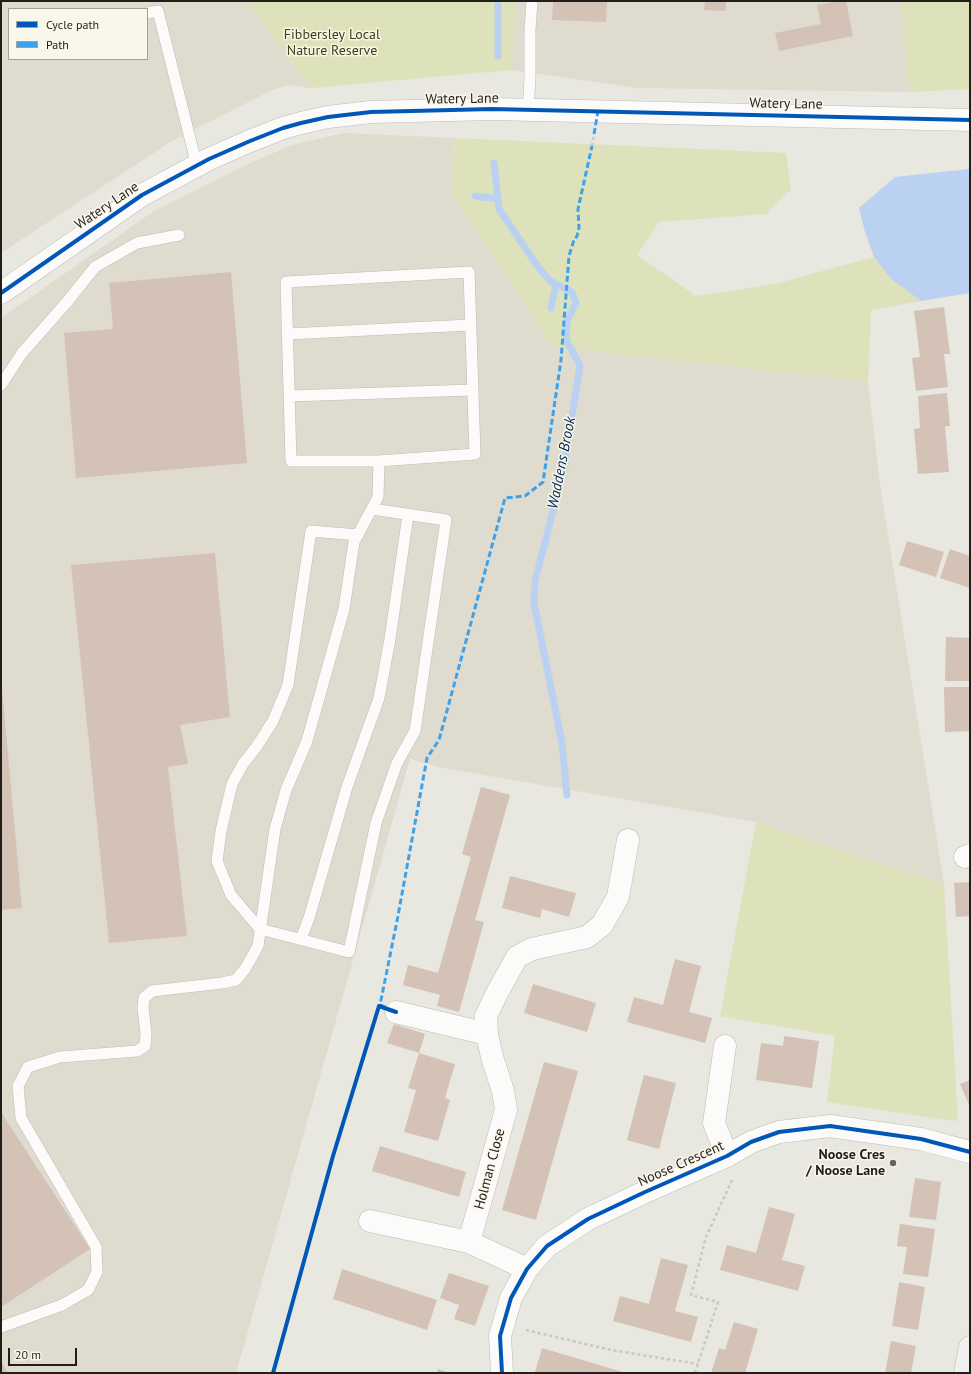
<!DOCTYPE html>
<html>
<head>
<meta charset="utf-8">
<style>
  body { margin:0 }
  #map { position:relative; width:971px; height:1374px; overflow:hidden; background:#e8e7e0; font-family:"PT Sans",sans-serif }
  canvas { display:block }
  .frame { position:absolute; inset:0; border:2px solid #201f1b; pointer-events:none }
  .legend { position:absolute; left:8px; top:8px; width:140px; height:52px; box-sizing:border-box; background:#f9f6ea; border:1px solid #a2a097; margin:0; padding:5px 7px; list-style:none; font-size:12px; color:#201f1b }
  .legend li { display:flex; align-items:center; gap:8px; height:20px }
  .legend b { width:20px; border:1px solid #a2a097 }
  .scale { position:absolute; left:8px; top:1348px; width:69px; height:18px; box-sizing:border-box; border:2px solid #201f1b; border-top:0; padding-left:5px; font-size:12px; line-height:14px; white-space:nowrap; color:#201f1b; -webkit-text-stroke:3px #f9f6ea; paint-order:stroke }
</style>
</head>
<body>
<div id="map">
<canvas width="971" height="1374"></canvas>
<div class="frame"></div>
<ul class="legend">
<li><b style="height:5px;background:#0057b8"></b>Cycle path</li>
<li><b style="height:5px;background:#3da2ea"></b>Path</li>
</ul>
<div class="scale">20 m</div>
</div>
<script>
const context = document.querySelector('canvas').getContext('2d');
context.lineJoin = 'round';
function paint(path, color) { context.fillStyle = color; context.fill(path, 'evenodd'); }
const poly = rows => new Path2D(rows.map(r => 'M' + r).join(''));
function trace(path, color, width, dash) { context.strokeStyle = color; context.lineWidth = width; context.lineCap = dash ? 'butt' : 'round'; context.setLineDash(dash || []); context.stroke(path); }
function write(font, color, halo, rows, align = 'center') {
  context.font = font + ' "PT Sans",sans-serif'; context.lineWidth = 3; context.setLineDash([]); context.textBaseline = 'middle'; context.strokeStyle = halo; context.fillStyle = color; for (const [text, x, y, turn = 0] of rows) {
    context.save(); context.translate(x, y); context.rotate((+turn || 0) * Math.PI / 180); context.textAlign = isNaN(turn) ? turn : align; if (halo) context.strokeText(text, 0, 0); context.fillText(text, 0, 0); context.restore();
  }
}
paint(poly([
  [1,1,246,1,311,88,288,85,272,90,172,141,1,253],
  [9,9,147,9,147,59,9,59],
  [516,1,901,1,910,92,637,88,511,70],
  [344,133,455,138,452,194,553,347,868,381,880,485,944,884,756,822,443,768,410,759,236,1373,1,1373,1,318,154,211,250,163,292,145]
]), '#dfdccf');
paint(poly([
  [246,1,516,1,511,70,311,88],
  [901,1,970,1,970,89,910,92],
  [455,138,786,153,791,189,766,214,659,222,637,255,696,296,775,284,874,257,891,279,921,301,871,310,868,381,553,347,452,194],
  [756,822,944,884,958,1120,953,1121,827,1102,835,1036,720,1016]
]), '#dee2ba');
paint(poly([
  [970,169,970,293,921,301,891,279,874,257,865,232,859,208,895,177]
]), '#bad1f1');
trace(poly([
  [498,56,498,1],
  [494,163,499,209,536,264,550,281,572,292,576,303,568,319,566,331,567,342,580,365,564,468,535,581,534,603,562,743,567,795],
  [475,196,498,199],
  [551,308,556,284]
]), '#bad1f1', 7);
paint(poly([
  [553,1,607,1,606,22,552,20],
  [705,1,726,1,726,11,704,10],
  [839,1,846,1,853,36,779,51,775,33,821,24,817,5],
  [231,272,247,463,76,478,64,333,113,329,109,283],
  [944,307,950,354,944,354,948,387,916,391,912,358,920,357,914,311],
  [947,393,950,426,945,426,949,472,918,474,914,429,920,428,918,396],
  [907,541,944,552,936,577,899,565],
  [950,549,970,556,970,588,940,578],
  [215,553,230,717,180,725,188,764,168,767,187,936,109,943,71,565],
  [946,637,970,638,970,681,945,681],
  [944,687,970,687,970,731,945,732],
  [1,688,2,688,22,908,1,910],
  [481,787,510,795,475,920,484,922,459,1012,437,1006,440,995,403,985,408,965,438,973,471,857,462,854],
  [510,876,576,893,569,917,542,909,540,918,502,908],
  [970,882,970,916,956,917,954,883],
  [675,959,701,966,689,1012,712,1018,705,1043,627,1022,634,997,663,1005],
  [533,984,596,1003,587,1032,524,1013],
  [394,1024,425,1034,419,1053,387,1043],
  [784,1036,819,1041,812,1088,756,1080,761,1043,783,1046],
  [419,1053,455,1064,445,1098,450,1100,438,1141,404,1132,416,1090,408,1088],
  [544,1062,578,1071,536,1220,502,1210],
  [644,1075,676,1083,659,1149,627,1140],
  [970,1080,970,1107,960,1084],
  [1,1112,90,1249,1,1307],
  [380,1146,466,1172,459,1197,372,1171],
  [915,1178,941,1182,936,1220,909,1217],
  [769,1207,795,1214,782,1260,805,1266,798,1291,720,1270,727,1245,756,1253],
  [900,1224,935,1229,928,1277,903,1274,907,1247,897,1246],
  [661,1258,688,1265,675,1311,698,1317,691,1342,613,1321,620,1296,649,1304],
  [342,1269,437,1300,427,1330,333,1299],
  [449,1273,489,1286,475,1326,454,1319,459,1305,440,1298],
  [899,1282,925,1287,918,1330,892,1326],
  [734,1322,758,1329,745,1373,711,1373,719,1348,725,1350],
  [891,1341,916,1346,911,1373,885,1373],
  [542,1348,626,1373,535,1372],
  [1,1361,8,1373,1,1373],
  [438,1369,450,1373,437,1373]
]), '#d4c2b6');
const lane = poly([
  [147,13,158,11,197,166],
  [528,110,530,78,530,30,532,1],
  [469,272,475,454,379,461,291,461,286,282,469,272],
  [287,334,470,325],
  [1,385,22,353,67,302,95,267,137,243,179,235],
  [289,396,473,390],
  [358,535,311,531,288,685,273,721,257,746,243,764,232,784,221,831,217,861,231,895,260,929,349,952,376,823,397,763,415,731,446,520,372,509],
  [301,939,309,918,347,787,379,698,390,639,408,515],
  [1,1327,62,1305,88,1290,97,1272,96,1247,21,1118,18,1086,28,1067,60,1057,137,1051,145,1046,146,1033,143,1008,144,998,152,991,222,983,236,980,245,969,258,946,275,829,286,790,307,741,344,609,354,542,378,497,379,461]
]);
const street = poly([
  [1,293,142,195,209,159,250,141,283,128,301,123,328,117,371,112,492,109,970,120],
  [965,857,970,855],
  [396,1012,487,1034],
  [725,1046,714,1123,727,1156],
  [370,1221,469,1242],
  [527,1269,469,1242,506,1110,503,1091,492,1057,487,1034,486,1016,497,993,517,957,532,949,587,937,602,925,618,897,628,840],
  [502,1373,500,1336,511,1298,527,1269,547,1246,588,1219,645,1192,727,1156,751,1142,779,1132,830,1126,921,1139,970,1152]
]);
const secondary = poly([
  [965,1373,970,1347]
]);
trace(lane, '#bcbbb6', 12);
trace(street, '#bcbbb6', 23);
trace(secondary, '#bcbbb6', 23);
trace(poly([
  [592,146,594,135],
  [526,1330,611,1350,698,1364],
  [695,1373,718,1302,691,1295,706,1237,733,1178]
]), '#c7c7c4', 2.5, [3, 3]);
trace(lane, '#fcfbfa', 11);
trace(street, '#fcfbfa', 22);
trace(secondary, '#f2f0ee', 22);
trace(poly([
  [594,134,598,111],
  [385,1007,380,1005,397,921,427,758,439,740,505,498,525,496,543,482,561,360,569,256,574,240,577,236,579,228,578,209,592,146]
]), '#3da2ea', 3, [6, 3]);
trace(poly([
  [1,293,142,195,209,159,250,141,283,128,301,123,328,117,371,112,492,109,970,120],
  [273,1373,333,1156,379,1006,396,1012],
  [502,1373,500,1336,511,1298,527,1269,547,1246,588,1219,645,1192,727,1156,751,1142,779,1132,830,1126,921,1139,970,1152]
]), '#0057b8', 4);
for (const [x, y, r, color] of [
  [893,1163,4,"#666560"]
]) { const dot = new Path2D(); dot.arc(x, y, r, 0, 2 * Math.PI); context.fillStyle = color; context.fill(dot); trace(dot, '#f9f6ea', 1.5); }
write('14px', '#3d4015', '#f9f6ea', [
  ["Fibbersley Local",332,35],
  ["Nature Reserve",332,51]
]);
write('14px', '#201f1b', '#f9f6ea', [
  ["Watery Lane",462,99,-1],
  ["Watery Lane",786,104,1],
  ["Watery Lane",107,206,-34],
  ["Noose Crescent",681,1164,-24],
  ["Holman Close",490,1169,-75]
]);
write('bold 14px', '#201f1b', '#f9f6ea', [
  ["Noose Cres",885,1155],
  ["/ Noose Lane",885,1171]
], 'right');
write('italic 15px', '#022857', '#f9f6ea', [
  ["Waddens Brook",562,463,-79]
]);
</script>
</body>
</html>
